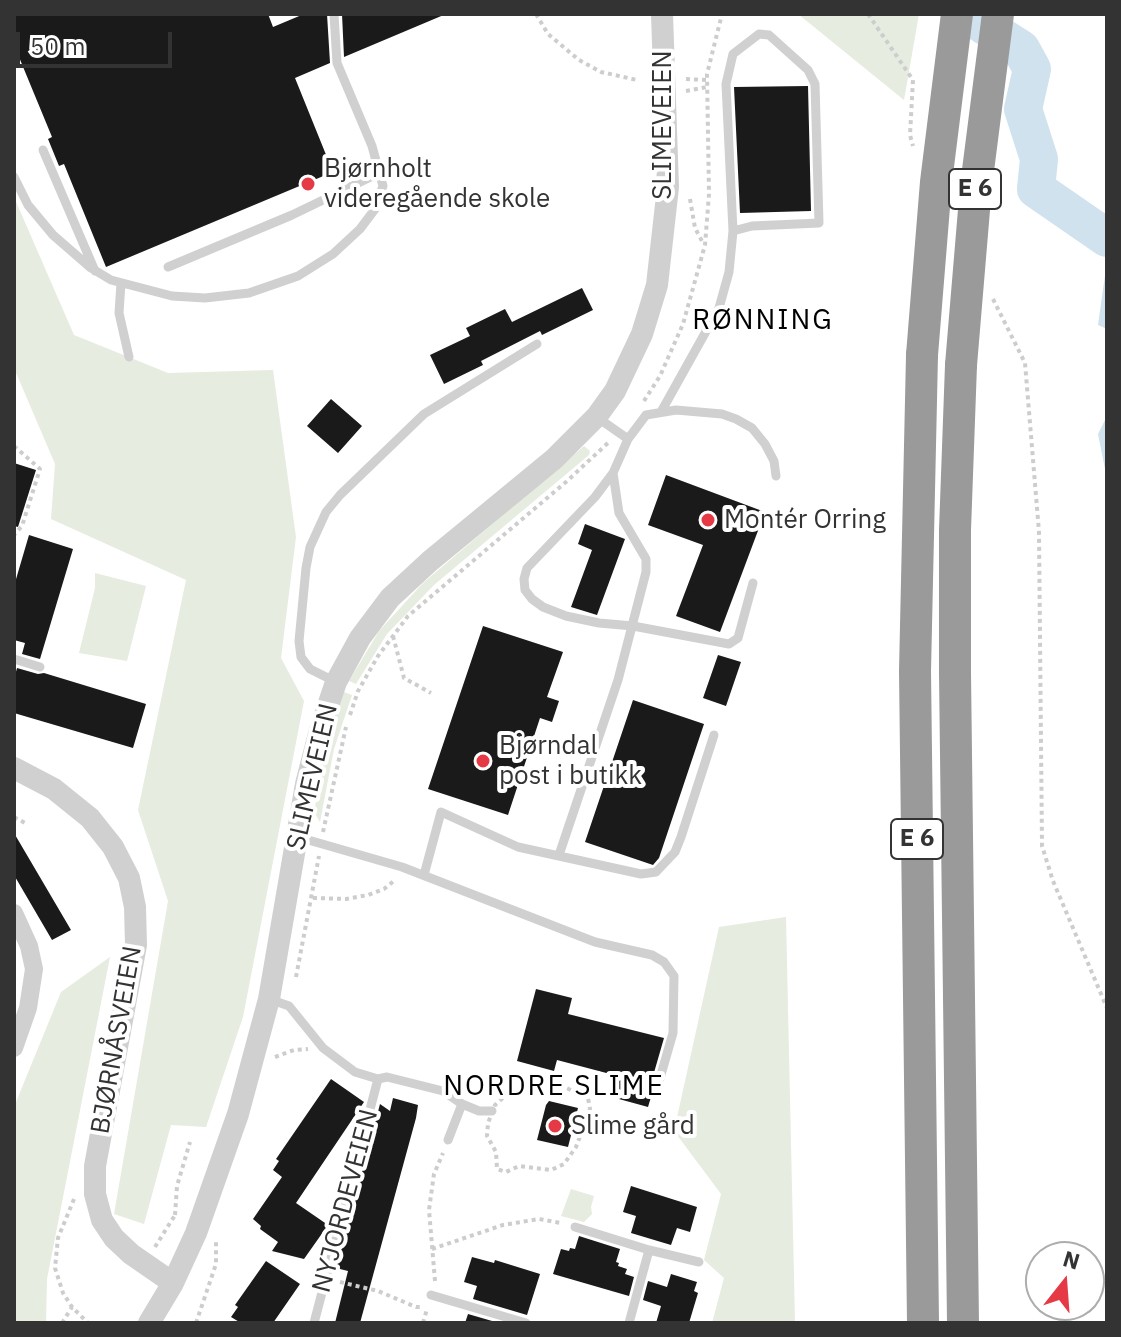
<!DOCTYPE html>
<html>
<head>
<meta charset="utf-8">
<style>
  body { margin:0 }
  #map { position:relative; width:1121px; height:1337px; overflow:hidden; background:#fff; font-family:"IBM Plex Sans",sans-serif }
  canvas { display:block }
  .frame { position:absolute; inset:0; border:16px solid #333; pointer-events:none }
  .north { position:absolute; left:1025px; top:1241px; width:80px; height:80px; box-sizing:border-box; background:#fff; border:2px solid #adadad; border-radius:50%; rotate:17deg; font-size:22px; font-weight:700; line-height:32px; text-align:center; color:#333 }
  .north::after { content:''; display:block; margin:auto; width:28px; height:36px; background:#e63946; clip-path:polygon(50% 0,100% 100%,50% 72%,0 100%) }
  .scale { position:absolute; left:16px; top:32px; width:156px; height:36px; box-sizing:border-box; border:4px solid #333; border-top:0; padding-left:10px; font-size:24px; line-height:28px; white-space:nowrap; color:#333; -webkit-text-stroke:6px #fff; paint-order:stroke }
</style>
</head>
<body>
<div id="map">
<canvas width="1121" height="1337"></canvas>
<div class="frame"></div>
<div class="north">N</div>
<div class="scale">50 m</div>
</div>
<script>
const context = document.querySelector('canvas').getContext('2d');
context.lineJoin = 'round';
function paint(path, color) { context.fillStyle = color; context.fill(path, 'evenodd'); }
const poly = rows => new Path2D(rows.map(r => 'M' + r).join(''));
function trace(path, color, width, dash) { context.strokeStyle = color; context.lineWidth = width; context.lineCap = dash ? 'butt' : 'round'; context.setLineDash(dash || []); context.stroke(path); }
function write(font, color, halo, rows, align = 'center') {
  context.font = font + ' "IBM Plex Sans",sans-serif'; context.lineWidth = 8; context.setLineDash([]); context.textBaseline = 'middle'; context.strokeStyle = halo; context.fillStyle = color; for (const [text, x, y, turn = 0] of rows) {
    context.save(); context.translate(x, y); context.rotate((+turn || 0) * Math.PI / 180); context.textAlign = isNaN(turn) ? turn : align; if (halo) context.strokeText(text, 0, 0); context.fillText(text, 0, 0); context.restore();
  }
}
paint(poly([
  [798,14,919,14,904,100],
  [14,197,74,335,168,373,273,370,296,537,281,658,304,701,243,1017,206,1127,171,1125,144,1224,114,1214,168,901,138,810,186,580,51,519,55,464,14,368],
  [584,446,590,451,589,455,434,585,387,634,356,684,349,681,379,631,423,583],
  [95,573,146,586,127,661,79,653,95,588],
  [344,692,352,695,334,749,320,822,314,812,325,752],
  [786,917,795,1323,712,1323,724,1278,704,1260,721,1194,674,1131,719,927],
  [110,957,47,1279,46,1323,14,1323,14,1107,61,992],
  [571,1189,594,1196,591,1207,592,1214,584,1222,561,1216]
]), '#e6ecdf');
paint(poly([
  [1107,261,1107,329,1098,325],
  [1107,416,1107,479,1098,434]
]), '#cfe2ee');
trace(poly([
  [966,14,1021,49,1032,69,1023,109,1039,159,1036,189,1107,238]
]), '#cfe2ee', 38);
paint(poly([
  [14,14,268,14,273,27,304,14,327,14,330,63,295,78,333,172,106,267,64,164,59,166,48,139,52,137,14,45],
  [342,14,446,14,344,57],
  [808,86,811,211,740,213,734,87],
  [582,288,593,310,542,335,540,331,481,361,483,365,444,384,430,355,470,336,466,328,505,309,512,322],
  [331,399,362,426,338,453,307,426],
  [14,463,36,470,18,527,14,526],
  [666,475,765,512,720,632,676,616,703,545,648,525],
  [585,524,625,539,597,615,571,607,592,550,578,544],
  [29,535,73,549,40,659,22,654,25,643,14,640,14,586],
  [483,626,563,652,547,697,559,701,552,722,540,718,508,815,428,789],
  [718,655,741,662,726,706,703,698],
  [17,668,38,674,44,673,146,704,133,748,14,713,14,679],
  [633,700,704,724,659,858,653,865,585,842],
  [14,833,71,930,52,940,14,875],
  [536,989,572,998,568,1014,664,1038,649,1090,651,1097,648,1107,608,1096,614,1075,557,1060,554,1071,517,1061],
  [331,1079,364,1102,296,1203,328,1225,304,1259,272,1251,278,1242,260,1229,261,1226,253,1219,282,1177,273,1170,279,1161,276,1159],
  [393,1098,418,1105,416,1118,360,1323,335,1323,348,1271,336,1268,340,1254,380,1104,390,1111],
  [549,1101,578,1108,568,1147,537,1140,546,1105],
  [631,1186,697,1207,690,1232,677,1228,671,1245,631,1233,636,1216,623,1212],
  [579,1236,620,1249,616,1262,619,1263,618,1266,627,1269,625,1274,634,1277,629,1296,553,1274,561,1249,569,1251,570,1248,575,1249],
  [472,1257,494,1263,495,1260,540,1274,527,1315,473,1299,477,1286,464,1282],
  [266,1261,300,1284,273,1323,241,1323,231,1317,238,1307,235,1305],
  [671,1274,697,1282,694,1291,698,1293,689,1323,656,1323,661,1306,643,1300,648,1281,667,1287],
  [468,1314,499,1323,465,1323]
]), '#1a1a1a');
trace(poly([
  [536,14,548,34,579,60,601,72,637,80],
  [868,14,913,80,910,135,913,146],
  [686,79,707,80],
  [686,91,707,87],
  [690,199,695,228,703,243],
  [993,299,1025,363,1039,532,1042,846,1053,881,1107,1008],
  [644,401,660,376,683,324,705,245,709,194,707,74,722,14],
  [14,446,40,469,22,526,14,535],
  [393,636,404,678,431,693],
  [350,715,358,691,378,656,408,616,566,482,610,441],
  [14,817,25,823],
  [323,832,346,727],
  [313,898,346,899,368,895,384,889,395,880],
  [296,977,319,856],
  [275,1057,294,1050,308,1049],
  [514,1075,530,1083,558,1084,588,1098,590,1109,576,1147,564,1164,551,1170,519,1166,506,1172,497,1169,496,1152,487,1136,488,1123,495,1105,504,1097,514,1075],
  [74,1199,58,1238,55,1268,63,1293,72,1307,88,1323],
  [175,1215,177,1186,190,1142],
  [155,1247,175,1215],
  [432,1249,503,1225,539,1219,561,1223],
  [435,1281,429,1210,434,1174,443,1153],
  [340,1282,378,1291,416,1307,422,1307],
  [62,1323,72,1307],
  [196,1323,216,1264,216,1241],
  [423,1323,427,1309]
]), '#cdcdcd', 4, [4, 4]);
trace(poly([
  [43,150,95,271],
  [14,177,28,205,53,235,91,268,111,280,172,296,205,298,249,293,298,276,333,254,360,229,375,209,383,186,372,146,337,63,334,14],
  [168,267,292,215,381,172],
  [121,283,119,313,129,357],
  [661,412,719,308,729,272,733,231,726,84,733,54,759,34,769,35,808,70,815,84,819,223,752,226,733,231],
  [598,418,628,439],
  [753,583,738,638,729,644,633,626,599,623,566,616,543,607,532,599,525,590,524,579,527,568,595,497,613,473,628,439,646,415,676,410,722,414,736,419,752,428,765,444,774,461,776,476],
  [14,659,40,667],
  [336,682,310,669,301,657,299,641,306,568,310,547,326,512,340,495,424,414,537,344],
  [298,837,402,867,595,942,652,955,664,962,674,976,673,1033,656,1092],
  [559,855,618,680,646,572,646,559,619,513,613,473],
  [424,875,441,812,518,847,641,874,656,872,675,852,681,837,714,735],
  [269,999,289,1006,323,1048,355,1072,378,1079,387,1077,443,1091,462,1104,479,1111,492,1111],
  [448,1140,462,1104],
  [575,1227,649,1250,629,1323],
  [649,1250,699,1262],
  [431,1295,526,1323],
  [314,1323,378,1079]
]), '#d0d0d0', 9);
trace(poly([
  [14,913,29,946,34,969,28,1008,14,1048]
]), '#d0d0d0', 18);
trace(poly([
  [14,768,54,789,90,818,113,847,129,878,135,907,136,945,95,1166,95,1194,102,1220,114,1238,131,1254,173,1283],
  [149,1323,173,1283,196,1233,238,1114,269,999,306,784,320,730,336,682,360,638,390,598,430,561,554,459,597,416,615,391,642,334,657,285,668,187,662,14]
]), '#d0d0d0', 22);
trace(poly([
  [922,355,915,671,923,1323],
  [961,365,955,530,955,673,963,1323]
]), '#9a9a9a', 32);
trace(poly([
  [922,355,936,182,957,14],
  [961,365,976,186,998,14]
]), '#9a9a9a', 32);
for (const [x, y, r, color] of [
  [308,184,8,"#e63946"],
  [708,520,8,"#e63946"],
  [483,761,8,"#e63946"],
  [555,1126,8,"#e63946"]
]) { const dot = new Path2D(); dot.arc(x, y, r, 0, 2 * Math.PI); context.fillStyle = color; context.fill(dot); trace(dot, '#fff', 3); }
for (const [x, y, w] of [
  [975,189,52],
  [917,839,52]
]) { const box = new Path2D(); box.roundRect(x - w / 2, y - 20, w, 40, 6); context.fillStyle = '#fff'; context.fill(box); trace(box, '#333', 2); }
write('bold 24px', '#333', null, [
  ["E 6",975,189],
  ["E 6",917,839]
]);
write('26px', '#333', '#fff', [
  ["SLIMEVEIEN",663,125,-90],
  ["SLIMEVEIEN",313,777,-77],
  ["BJØRNÅSVEIEN",117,1040,-80],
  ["NYJORDEVEIEN",346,1201,-75]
]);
write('26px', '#333', '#fff', [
  ["Bjørnholt",324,169],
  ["videregående skole",324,199],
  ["Montér Orring",724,520],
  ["Bjørndal",499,746],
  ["post i butikk",499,776],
  ["Slime gård",571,1126]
], 'left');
context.letterSpacing = '2px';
write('28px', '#000', '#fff', [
  ["RØNNING",763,321],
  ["NORDRE SLIME",554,1087]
]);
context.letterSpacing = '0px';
</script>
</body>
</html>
